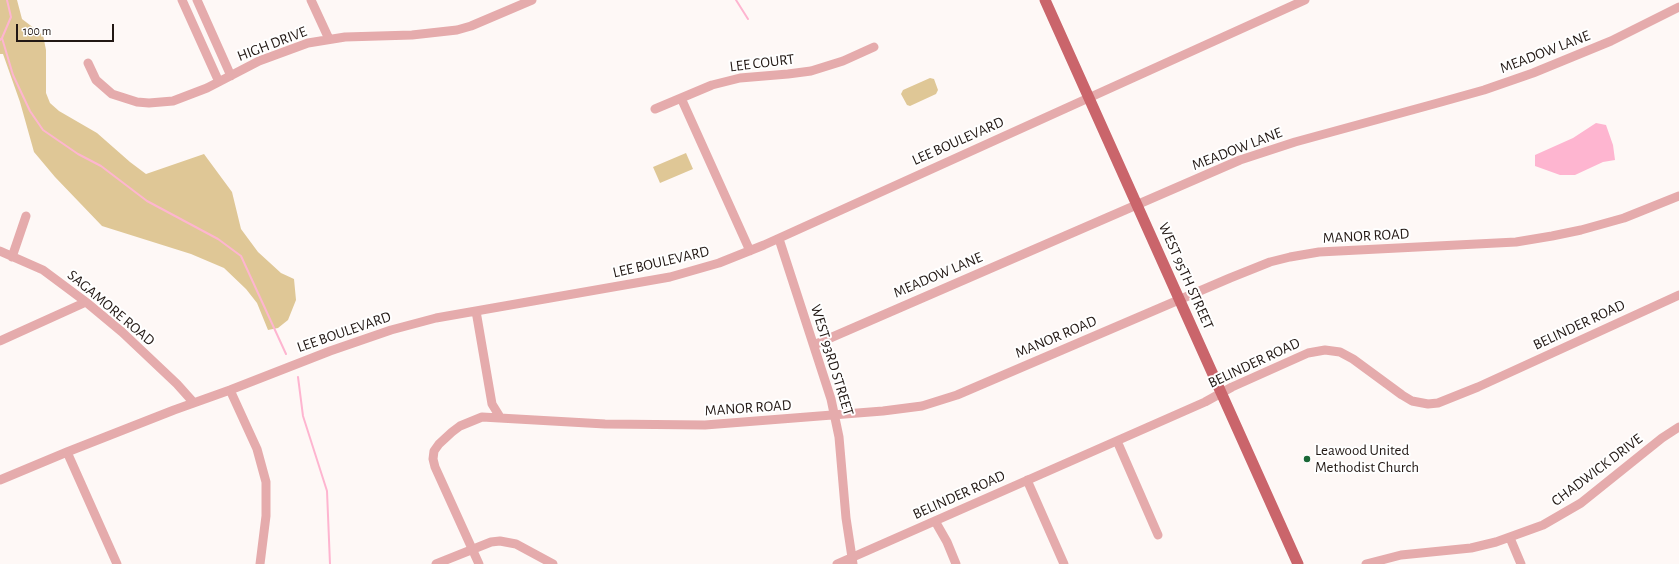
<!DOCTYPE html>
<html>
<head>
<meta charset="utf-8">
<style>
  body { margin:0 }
  #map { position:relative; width:1679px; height:564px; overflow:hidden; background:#fef8f6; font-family:"Alegreya Sans",sans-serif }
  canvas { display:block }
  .scale { position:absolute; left:16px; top:24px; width:98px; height:18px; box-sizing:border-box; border:2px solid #221814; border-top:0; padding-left:5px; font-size:12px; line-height:14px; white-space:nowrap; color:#221814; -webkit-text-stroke:3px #fff; paint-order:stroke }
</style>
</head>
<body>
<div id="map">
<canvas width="1679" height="564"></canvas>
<div class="scale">100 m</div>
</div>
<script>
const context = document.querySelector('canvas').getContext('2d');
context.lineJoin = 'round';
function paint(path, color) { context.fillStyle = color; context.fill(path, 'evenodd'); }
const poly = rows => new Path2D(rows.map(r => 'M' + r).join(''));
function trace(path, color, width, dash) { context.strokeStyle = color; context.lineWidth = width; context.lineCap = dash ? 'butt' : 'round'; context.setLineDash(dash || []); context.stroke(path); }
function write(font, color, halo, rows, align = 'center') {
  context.font = font + ' "Alegreya Sans",sans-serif'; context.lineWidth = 4; context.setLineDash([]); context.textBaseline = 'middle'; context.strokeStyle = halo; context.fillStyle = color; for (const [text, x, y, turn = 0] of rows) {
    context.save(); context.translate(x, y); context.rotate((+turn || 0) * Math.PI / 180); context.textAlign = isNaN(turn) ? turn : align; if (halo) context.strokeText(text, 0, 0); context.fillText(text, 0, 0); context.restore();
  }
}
paint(poly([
  [0,0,17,0,22,19,43,35,46,50,46,93,50,103,59,111,97,133,130,162,146,174,204,154,232,192,241,229,258,252,281,273,294,279,296,300,288,320,278,328,268,330,257,303,246,289,224,268,191,254,102,226,55,177,34,152,20,102,3,54,0,54],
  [930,78,934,79,938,90,936,94,910,106,907,105,901,94,903,90],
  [686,153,693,169,660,183,653,167]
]), '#dfc796');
paint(poly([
  [1596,123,1606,125,1613,145,1615,160,1603,162,1575,175,1560,175,1535,166,1535,155,1573,138]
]), '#feb5d0');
trace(poly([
  [736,0,748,19],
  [2,38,13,75,30,111,43,130,78,154,101,166,147,201,218,239,241,256,286,354],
  [0,40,2,38,11,17,7,0],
  [298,377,303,416,327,491,330,564]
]), '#feb5d0', 2);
trace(poly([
  [182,0,219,82],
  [197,0,231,76],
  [311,0,329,39],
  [88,63,96,80,112,94,137,102,149,103,173,101,207,88,259,61,308,43,345,37,412,35,457,30,471,26,532,0],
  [681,98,750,251],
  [655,109,712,85,740,78,788,74,811,71,843,61,874,47],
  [779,239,831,399,839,437,846,518,853,564],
  [0,251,43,270,86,302,122,332,177,384,194,403],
  [12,257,26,216],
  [476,311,492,404,500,417],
  [0,341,86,302],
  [814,345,1240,160,1295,142,1434,104,1484,90,1533,73,1611,41,1679,7],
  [230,390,257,449,266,482,266,516,260,564],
  [1117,441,1158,535],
  [67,452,117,564],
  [0,480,67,452,174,410,230,390,330,351,391,330,436,318,670,277,719,263,764,245,1305,0],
  [1027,480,1064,564],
  [935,521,947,542,956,564],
  [1510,538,1521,564],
  [436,564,491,542,500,541,516,544,553,564],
  [479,564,435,467,433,459,434,451,439,444,452,432,460,426,482,417,605,424,705,425,883,411,922,406,957,395,1230,278,1270,262,1290,257,1319,252,1516,242,1552,236,1581,230,1624,218,1679,196],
  [837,564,1205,402,1232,387,1308,353,1325,350,1340,352,1353,359,1402,395,1412,401,1428,404,1438,403,1478,387,1679,295],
  [1366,564,1401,555,1471,548,1496,542,1543,525,1581,503,1662,438,1679,427]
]), '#e5abac', 9);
trace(poly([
  [1045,0,1298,564]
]), '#ca656b', 11);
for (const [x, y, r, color] of [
  [1307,459,4,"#1a6736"]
]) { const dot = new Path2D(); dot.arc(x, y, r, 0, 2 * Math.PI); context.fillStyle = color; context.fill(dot); trace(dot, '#fff', 1.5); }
write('15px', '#221814', '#fff', [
  ["HIGH DRIVE",272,44,-21],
  ["MEADOW LANE",1545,52,-21],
  ["LEE COURT",762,63,-7],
  ["LEE BOULEVARD",958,141,-24],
  ["MEADOW LANE",1237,149,-21],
  ["MANOR ROAD",1366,236,-3],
  ["LEE BOULEVARD",661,262,-13],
  ["MEADOW LANE",938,275,-23],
  ["WEST 95TH STREET",1186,276,66],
  ["SAGAMORE ROAD",111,308,40],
  ["BELINDER ROAD",1579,325,-25],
  ["LEE BOULEVARD",344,332,-19],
  ["MANOR ROAD",1056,337,-23],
  ["WEST 93RD STREET",832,360,73],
  ["BELINDER ROAD",1254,363,-25],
  ["MANOR ROAD",748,408,-4],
  ["CHADWICK DRIVE",1597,470,-37],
  ["BELINDER ROAD",959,495,-24]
]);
write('15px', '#221814', '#fff', [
  ["Leawood United",1315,450],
  ["Methodist Church",1315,467]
], 'left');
</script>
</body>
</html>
